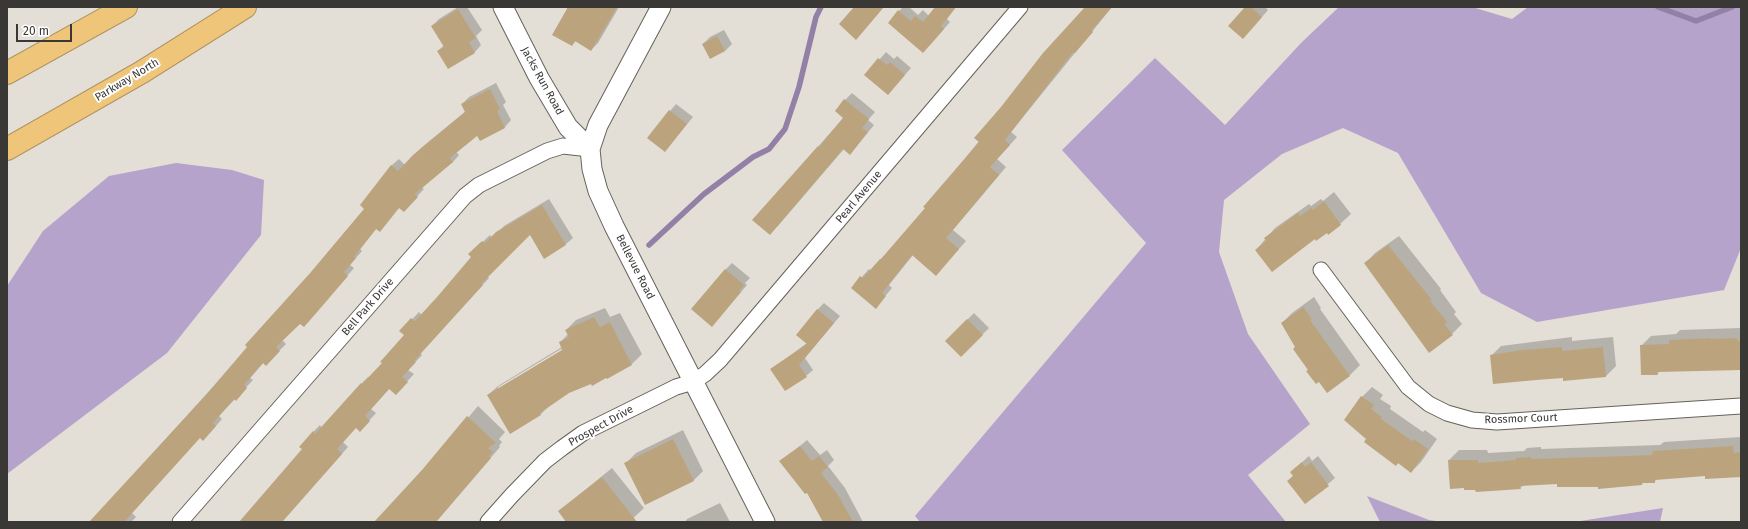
<!DOCTYPE html>
<html>
<head>
<meta charset="utf-8">
<style>
  body { margin:0 }
  #map { position:relative; width:1748px; height:529px; overflow:hidden; background:#e3ded6; font-family:"Fira Sans",sans-serif }
  canvas { display:block }
  .frame { position:absolute; inset:0; border:8px solid #3a3835; pointer-events:none }
  .scale { position:absolute; left:16px; top:24px; width:56px; height:18px; box-sizing:border-box; border:2px solid #3a3835; border-top:0; padding-left:5px; font-size:12px; line-height:14px; white-space:nowrap; color:#3a3835; -webkit-text-stroke:3px #fff; paint-order:stroke }
</style>
</head>
<body>
<div id="map">
<canvas width="1748" height="529"></canvas>
<div class="frame"></div>
<div class="scale">20 m</div>
</div>
<script>
const context = document.querySelector('canvas').getContext('2d');
context.lineJoin = 'round';
function paint(path, color) { context.fillStyle = color; context.fill(path, 'evenodd'); }
const poly = rows => new Path2D(rows.map(r => 'M' + r).join(''));
function trace(path, color, width, dash) { context.strokeStyle = color; context.lineWidth = width; context.lineCap = dash ? 'butt' : 'round'; context.setLineDash(dash || []); context.stroke(path); }
function write(font, color, halo, rows, align = 'center') {
  context.font = font + ' "Fira Sans",sans-serif'; context.lineWidth = 4; context.setLineDash([]); context.textBaseline = 'middle'; context.strokeStyle = halo; context.fillStyle = color; for (const [text, x, y, turn = 0] of rows) {
    context.save(); context.translate(x, y); context.rotate((+turn || 0) * Math.PI / 180); context.textAlign = isNaN(turn) ? turn : align; if (halo) context.strokeText(text, 0, 0); context.fillText(text, 0, 0); context.restore();
  }
}
paint(poly([
  [1339,7,1472,7,1512,19,1528,7,1741,7,1741,248,1724,290,1537,322,1481,293,1398,153,1343,128,1282,154,1224,200,1219,252,1248,334,1310,424,1248,475,1286,522,920,522,915,516,1146,243,1062,150,1155,58,1225,125,1301,43],
  [176,163,232,170,264,180,261,235,167,353,7,474,7,286,43,231,109,176],
  [1367,496,1429,520,1444,522,1380,522],
  [1663,508,1660,522,1574,522]
]), '#b6a3cb');
paint(poly([
  [458,7,467,7,482,30,476,36,481,45,475,52,448,68,438,51,444,45,432,26,439,19],
  [570,7,619,7,598,43,591,50,576,41,572,45],
  [903,7,909,7,918,15,923,10,929,16,937,7,956,7,947,19,950,22,930,45,899,11],
  [1085,7,1112,7,1011,132,1017,137,997,159,1006,167,953,230,966,241,943,267,913,255,889,285,892,288,876,307,852,288,869,269,871,271,926,208],
  [1246,7,1265,7,1268,10,1250,31],
  [724,30,732,44,725,51,710,58,703,44,710,37],
  [886,52,894,59,897,56,911,68,888,94,866,75],
  [496,83,506,102,503,105,511,120,505,127,480,139,478,134,456,152,459,155,453,162,421,187,424,189,410,204,400,207,376,229,360,249,362,251,350,265,354,268,310,319,300,322,282,340,286,344,266,364,264,362,250,378,253,380,219,416,222,419,210,433,200,437,132,513,136,517,131,522,94,522,95,517,249,347,365,208,361,205,392,165,399,159,405,165,421,148,466,111,462,104,469,97],
  [852,93,875,112,868,120,874,125,850,154,844,149,777,227,754,220,844,117,845,100],
  [676,104,693,117,665,151,670,111],
  [1334,192,1351,214,1329,234,1327,232,1315,238,1256,250,1275,228,1309,204,1311,206,1321,199,1323,201],
  [549,199,573,238,566,244,545,257,531,233,487,276,489,278,420,353,422,355,408,370,414,374,402,387,390,388,371,409,376,413,367,423,356,427,343,442,348,447,282,522,241,522,303,449,313,432,320,425,322,428,361,384,368,377,369,378,383,363,405,335,401,331,419,312,422,315,472,257,470,254,490,235,492,238,504,226],
  [1399,236,1441,289,1440,290,1456,312,1454,314,1462,324,1452,334,1366,263,1375,253],
  [732,263,750,278,745,283,747,285,718,319,725,270],
  [1314,297,1321,308,1320,309,1360,365,1350,375,1327,391,1309,370,1282,323,1292,313],
  [824,303,840,316,805,358,813,370,806,376,772,369,807,343,817,310],
  [605,308,610,317,620,313,642,354,632,364,608,378,607,377,569,392,549,406,541,414,511,433,488,395,498,386,562,347,560,343,568,334,566,330,576,320],
  [566,346,567,348,498,390,498,387],
  [974,313,989,328,961,356,946,341],
  [1741,328,1741,369,1660,371,1657,374,1641,346,1651,336,1676,334,1680,330],
  [1572,337,1572,341,1613,337,1616,366,1606,376,1564,377,1491,356,1501,346],
  [1372,387,1383,395,1380,399,1391,406,1390,409,1423,432,1425,430,1437,439,1421,462,1411,472,1399,462,1396,465,1367,439,1362,397],
  [478,406,505,432,499,439,502,442,499,446,500,447,436,522,375,522,423,471],
  [683,430,703,471,693,481,626,463,636,453],
  [1741,437,1741,477,1706,475,1657,479,1654,482,1644,482,1642,484,1599,486,1558,483,1524,485,1520,488,1449,460,1459,450,1487,450,1488,453,1524,451,1527,448,1541,447,1541,449,1660,445,1664,442],
  [807,440,820,455,827,450,834,460,828,466,845,488,863,522,824,522,807,491,781,462],
  [1309,456,1312,461,1318,456,1335,478,1306,503,1288,481,1294,475,1291,472],
  [612,468,644,508,629,522,568,522,559,511],
  [720,503,730,522,685,522,687,519]
]), '#0003');
trace(poly([
  [1658,7,1696,21,1732,7],
  [649,245,704,194,753,157,769,149,785,129,799,87,816,17,821,7]
]), '#9380a6', 5.5);
paint(poly([
  [568,7,617,7,591,51,575,41,572,46,552,35],
  [854,7,884,7,856,40,839,24],
  [935,7,956,7,941,26,944,29,923,53,888,23,898,10,911,21,915,16,923,22],
  [1085,7,1112,7,1092,30,1093,32,1075,53,1073,52,1005,140,1010,145,990,167,999,175,946,238,959,249,936,276,912,255,882,293,886,296,876,309,851,288,860,276,863,278,880,259,881,259,925,208,923,207,979,142,974,138,1001,107,1043,53],
  [1245,7,1251,7,1262,17,1243,39,1228,26],
  [458,9,476,38,469,42,475,53,448,69,437,51,444,47,431,26],
  [717,36,725,51,710,59,702,44],
  [878,58,887,65,890,62,905,75,888,95,864,75],
  [490,89,500,109,497,111,505,128,480,141,477,136,450,158,453,162,415,194,418,197,404,212,399,208,380,232,376,229,354,257,356,258,344,272,348,276,318,311,304,327,300,324,276,347,280,351,266,366,263,363,244,385,247,388,236,401,234,399,213,423,216,426,203,441,200,438,124,522,89,522,206,395,247,347,245,345,311,272,364,209,360,205,391,165,398,171,413,155,465,112,461,104],
  [844,99,869,119,862,128,868,132,850,155,843,149,770,235,752,220,818,146,819,147,843,118,835,111],
  [669,110,687,124,665,152,647,138],
  [1324,201,1341,225,1328,235,1327,233,1316,241,1315,239,1272,272,1255,250,1266,241,1264,238,1298,213,1300,216,1311,208,1313,210],
  [542,205,566,245,544,259,530,235,481,284,483,285,414,361,416,362,402,377,408,382,396,395,389,389,365,416,370,421,360,432,356,428,337,449,342,454,282,522,239,522,302,449,299,447,313,431,315,434,361,383,362,384,382,363,380,362,404,335,399,331,411,318,415,321,438,296,471,257,468,254,482,241,485,243,496,232],
  [1388,245,1432,300,1430,301,1447,322,1444,324,1453,335,1429,353,1364,263],
  [725,269,744,285,739,291,741,292,712,327,691,309],
  [1303,307,1312,319,1310,320,1350,376,1327,393,1319,382,1316,384,1306,371,1308,370,1293,349,1295,347,1281,323],
  [817,309,834,323,799,365,807,377,785,391,770,369,807,344,796,335],
  [594,317,600,327,610,322,632,365,607,379,606,378,592,386,591,384,569,393,540,413,541,415,510,434,487,395,562,350,559,342,569,337,565,330],
  [967,319,983,335,961,357,945,341],
  [1710,338,1710,339,1737,338,1738,341,1741,340,1741,370,1657,372,1658,375,1641,375,1640,345,1669,344,1669,340],
  [1562,347,1562,351,1603,347,1606,377,1563,381,1563,378,1536,380,1493,384,1490,355,1522,350],
  [1361,396,1374,405,1371,409,1382,417,1381,419,1412,441,1414,439,1428,449,1411,473,1398,463,1396,466,1364,442,1366,439,1344,420],
  [467,416,496,443,488,448,493,452,489,457,491,458,436,522,374,522,422,470],
  [673,439,694,481,645,505,624,463],
  [800,446,812,461,819,456,828,467,821,473,838,495,853,522,823,522,807,493,805,494,779,461],
  [1733,446,1734,453,1741,452,1741,477,1705,479,1705,476,1668,479,1655,480,1655,483,1642,483,1642,485,1598,489,1598,487,1557,487,1557,484,1520,486,1521,489,1476,492,1475,490,1464,490,1464,488,1450,489,1448,460,1478,460,1478,463,1516,460,1516,458,1531,457,1531,459,1626,456,1652,455,1653,451],
  [1302,462,1305,467,1311,462,1329,486,1305,504,1287,481,1293,476,1290,472],
  [602,477,637,522,566,522,558,511]
]), '#bba47d');
const minor = poly([
  [1321,270,1408,387,1429,404,1447,413,1472,420,1497,422,1741,406],
  [180,522,465,196,479,185,547,151,563,146,590,149],
  [488,522,512,495,545,461,562,448,583,433,676,387,693,382,705,374,720,360,1020,7]
]);
const tertiary = poly([
  [503,7,539,78,568,127,590,149],
  [661,7,598,125,590,149,592,169,598,191,614,226,765,522]
]);
const motorway = poly([
  [7,73,126,7],
  [7,149,142,72,245,7]
]);
trace(minor, '#66625b', 17);
trace(tertiary, '#66625b', 21);
trace(motorway, '#b09462', 24);
trace(minor, '#fff', 15);
trace(tertiary, '#fff', 19);
trace(motorway, '#efc57a', 22);
write('11px', '#3a3835', '#fff', [
  ["Parkway North",127,80,-31],
  ["Jacks Run Road",542,81,61],
  ["Pearl Avenue",859,197,-50],
  ["Bellevue Road",635,267,63],
  ["Bell Park Drive",368,307,-49],
  ["Rossmor Court",1521,419,-2],
  ["Prospect Drive",601,426,-29]
]);
</script>
</body>
</html>
